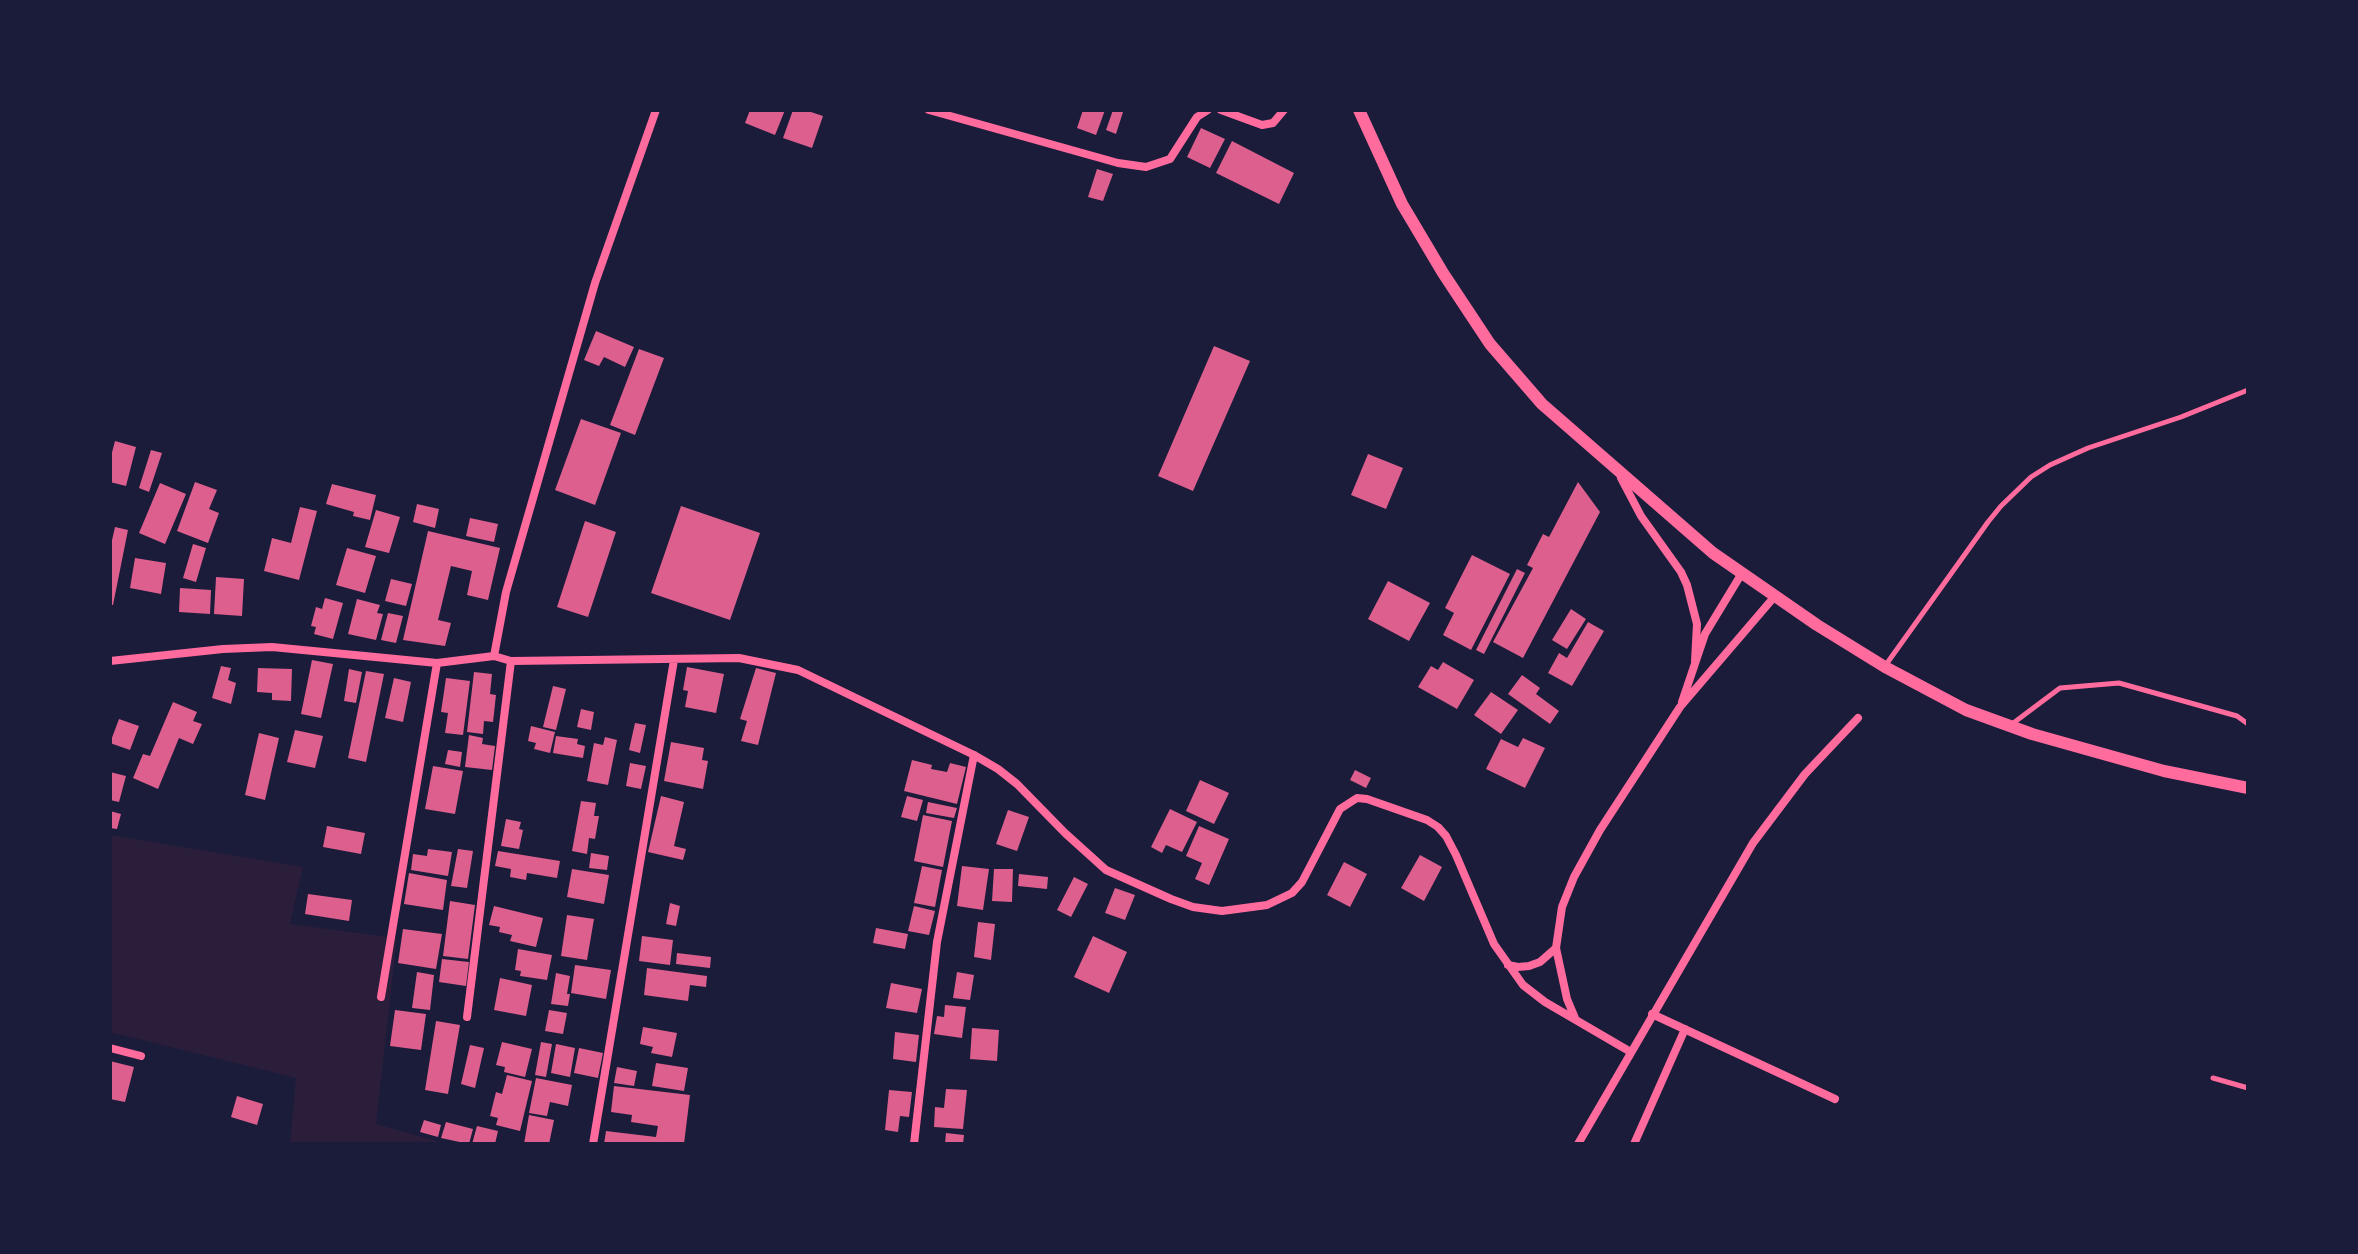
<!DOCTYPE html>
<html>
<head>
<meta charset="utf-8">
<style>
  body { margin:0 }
  #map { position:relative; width:2358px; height:1254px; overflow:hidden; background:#1b1b3a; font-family:Raleway,sans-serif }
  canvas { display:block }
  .frame { position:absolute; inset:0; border:112px solid #1b1b3a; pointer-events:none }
</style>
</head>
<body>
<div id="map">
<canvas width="2358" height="1254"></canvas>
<div class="frame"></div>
</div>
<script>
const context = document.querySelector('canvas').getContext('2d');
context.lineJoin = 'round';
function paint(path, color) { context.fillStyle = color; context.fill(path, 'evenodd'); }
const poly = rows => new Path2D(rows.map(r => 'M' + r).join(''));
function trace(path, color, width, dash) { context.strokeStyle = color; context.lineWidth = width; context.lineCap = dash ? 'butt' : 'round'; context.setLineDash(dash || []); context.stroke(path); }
paint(poly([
  [110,835,303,867,290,924,397,938,376,1124,448,1144,290,1144,296,1078,110,1032]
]), '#2a1e3b');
paint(poly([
  [750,110,785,110,775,135,745,123],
  [793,110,805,110,823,116,812,148,783,138],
  [1083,110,1105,110,1096,135,1077,128],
  [1113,110,1123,112,1116,134,1106,130],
  [1201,128,1225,139,1210,168,1187,157],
  [1232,141,1294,173,1279,204,1216,173],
  [1097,169,1113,174,1103,201,1088,197],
  [596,331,634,347,625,367,604,357,599,366,584,360],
  [1214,346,1250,361,1193,491,1158,476],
  [639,349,664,358,635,435,610,425],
  [581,419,621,433,595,505,555,490],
  [115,441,136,447,126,486,110,482,110,460],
  [151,450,162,453,149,492,139,488],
  [1368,454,1403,468,1386,509,1351,495],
  [195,482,217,490,209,509,219,513,208,543,177,531],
  [1578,482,1600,512,1523,658,1493,642,1533,568,1527,565,1543,534,1549,537],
  [160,483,186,494,165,544,139,533],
  [332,484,376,495,370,520,353,516,354,512,326,504],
  [417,504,439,509,435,528,413,522],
  [681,506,760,533,730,620,651,593],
  [300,507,317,511,299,580,264,571,272,538,291,543],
  [376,510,400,517,389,553,365,547],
  [470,518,498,524,494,542,466,536],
  [585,521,616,532,588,617,557,607],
  [115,527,128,530,113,605,110,605,110,549],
  [428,531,500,548,488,600,467,595,472,571,451,566,438,620,451,623,445,646,403,640],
  [193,544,206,548,196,582,183,578],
  [347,548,376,556,365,593,336,585],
  [1472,555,1510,574,1471,650,1443,635,1454,613,1445,608],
  [135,558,166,563,161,594,130,588],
  [1517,569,1525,573,1484,654,1476,650],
  [216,577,244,579,242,616,214,614],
  [391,579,412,584,406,606,385,601],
  [1388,581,1430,603,1409,641,1368,619],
  [180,588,211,590,210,614,179,612],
  [325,598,343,603,333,639,314,634,316,627,311,626,316,607,322,609],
  [357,599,380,605,377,613,383,614,376,640,348,634],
  [1571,609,1586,619,1567,649,1552,640],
  [388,613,403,616,396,643,381,640],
  [1588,622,1604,631,1572,686,1548,673,1559,653,1567,658],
  [312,660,333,664,321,718,301,714],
  [1443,662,1474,680,1457,709,1418,687,1431,666,1438,670],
  [221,666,231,668,228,680,236,683,231,704,212,698],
  [687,667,724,674,716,713,685,707,688,691,683,690],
  [258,668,292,669,291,701,272,700,272,693,257,692],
  [756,668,776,673,758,745,741,741,747,721,740,719],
  [349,669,362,672,356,703,344,701],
  [366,671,384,674,366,762,348,758],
  [474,672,492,674,490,694,496,695,493,722,484,721,483,734,467,732],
  [1522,675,1540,688,1536,694,1559,711,1550,724,1508,694],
  [394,678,411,682,403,722,385,718],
  [446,678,470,681,463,735,445,733,448,713,441,712],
  [553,686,566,689,556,730,543,727],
  [1491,692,1518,710,1501,734,1474,715],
  [173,702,197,712,193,721,202,724,193,744,179,738,158,789,133,778,143,754,150,756],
  [581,709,594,712,591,730,577,727],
  [119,719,139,726,130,750,110,743],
  [635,723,646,725,640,753,629,750],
  [531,726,555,732,550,753,534,749,536,743,528,741],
  [295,730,323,736,315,768,287,762],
  [259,733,279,738,265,800,245,795],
  [469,735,483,738,482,744,495,746,492,770,465,767],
  [556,736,578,739,577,744,585,746,583,758,553,753],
  [605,737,617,740,608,785,587,781,594,743,603,745],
  [1523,738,1545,748,1525,788,1486,769,1501,739,1518,747],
  [671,742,704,748,702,760,708,761,703,789,664,781],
  [448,750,462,752,460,767,445,764],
  [912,760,932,765,931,769,947,772,950,763,966,767,957,804,904,791],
  [630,763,646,766,641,789,626,786],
  [433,766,463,771,455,814,425,809],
  [1355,770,1371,778,1366,788,1350,780],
  [110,772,126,776,119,802,110,800],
  [1200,780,1229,793,1214,824,1186,811],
  [661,796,684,802,674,846,686,849,683,860,648,852],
  [907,796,923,800,917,821,901,817],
  [581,801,596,803,594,816,599,816,595,839,589,838,587,854,572,851],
  [928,802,957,808,954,818,926,813],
  [1170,809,1197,822,1182,852,1166,845,1162,853,1151,847],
  [1008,810,1029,817,1017,851,996,844],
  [110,811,121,814,117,829,110,828],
  [923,815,952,821,943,867,914,861],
  [506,819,521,822,519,829,523,830,519,849,501,846],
  [327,826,365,833,361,854,323,847],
  [1199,826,1229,839,1209,885,1195,879,1202,863,1186,856],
  [428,849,452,852,448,876,411,870,413,854,427,856],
  [458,849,473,851,467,888,451,886],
  [498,851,560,861,557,878,527,873,526,880,510,877,511,869,495,866],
  [591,853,609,856,607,870,589,868],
  [1420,855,1442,867,1424,901,1401,888],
  [1344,862,1367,874,1350,907,1327,895],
  [922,866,942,870,935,907,914,903],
  [962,866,989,869,983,910,957,906],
  [572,869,609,875,604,904,567,897],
  [994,869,1013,869,1012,902,992,901],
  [409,873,447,880,443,910,404,904],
  [1019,874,1048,877,1047,889,1018,886],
  [1074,877,1088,884,1071,917,1057,910],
  [1115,888,1135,895,1125,920,1105,913],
  [308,894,352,900,349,921,305,914],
  [450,901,475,905,468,959,443,956],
  [670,903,680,906,676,926,666,924],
  [494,906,543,918,536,947,510,941,512,935,499,932,500,927,489,925],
  [914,906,935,911,929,935,908,931],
  [567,915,594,919,587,960,561,956],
  [978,922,995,924,991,960,974,957],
  [876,928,908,934,905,949,873,943],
  [403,929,442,934,436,969,398,963],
  [642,936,673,940,670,965,639,961],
  [1093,936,1127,952,1109,993,1074,977],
  [518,949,552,955,547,980,520,976,521,971,515,970],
  [677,953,711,957,710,968,676,964],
  [442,959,469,962,466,986,439,982],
  [575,965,611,970,606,999,571,993],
  [647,968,707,976,706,987,690,985,688,1001,644,995],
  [417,972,434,975,430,1010,412,1008],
  [957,972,974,975,970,1000,953,998],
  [556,973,570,976,567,994,570,994,568,1006,551,1004],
  [500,978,532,985,526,1016,494,1010],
  [891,983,922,989,917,1013,886,1008],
  [945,1005,966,1007,962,1038,934,1034,937,1016,944,1017],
  [395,1010,426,1014,421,1050,390,1046],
  [549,1010,567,1013,563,1034,545,1031],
  [436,1021,460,1025,448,1094,425,1090],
  [643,1027,677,1033,672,1057,651,1053,653,1047,640,1044],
  [972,1028,999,1030,997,1061,970,1059],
  [895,1032,919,1035,916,1062,893,1059],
  [502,1042,532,1049,525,1077,504,1072,505,1067,496,1065],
  [541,1042,552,1044,546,1077,535,1075],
  [556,1044,575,1048,570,1077,551,1073],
  [470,1045,484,1048,475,1088,461,1084],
  [579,1048,603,1053,598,1078,574,1073],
  [110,1061,134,1067,125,1102,110,1099],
  [656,1063,688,1068,684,1091,652,1086],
  [617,1067,637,1071,634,1086,614,1083],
  [507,1075,532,1081,520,1131,496,1125,498,1118,490,1116,496,1092,502,1094],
  [536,1078,572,1085,568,1106,550,1102,547,1116,529,1113],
  [614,1086,690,1095,684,1144,604,1144,606,1131,656,1137,658,1126,631,1122,632,1115,611,1112],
  [946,1089,967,1090,963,1129,934,1127,935,1107,944,1108],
  [889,1090,912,1092,909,1117,900,1116,898,1132,885,1130],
  [237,1096,263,1104,257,1125,231,1117],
  [529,1115,554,1120,549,1144,524,1144],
  [424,1120,441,1125,438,1137,420,1132],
  [446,1122,473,1129,469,1144,441,1138],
  [477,1126,498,1131,495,1144,472,1144],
  [946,1133,964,1135,963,1144,945,1144]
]), '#dd5f8e');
trace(poly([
  [1885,666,1988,522,2001,506,2031,477,2050,465,2088,448,2181,417,2248,390],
  [2012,724,2060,688,2119,683,2237,716,2248,724],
  [2213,1078,2248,1088]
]), '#ff6b9d', 5);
trace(poly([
  [929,110,1118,163,1146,167,1170,159,1197,117,1208,110],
  [1221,110,1262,125,1273,123,1284,110],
  [1621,478,1641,516,1681,572,1687,585,1697,624,1695,661],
  [494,656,511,661,739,658,798,670,974,755,998,769,1017,784,1065,833,1106,870,1171,899,1193,907,1222,911,1267,905,1292,893,1302,882,1340,809,1357,798,1367,799,1427,820,1438,827,1446,836,1456,855,1494,944,1523,985,1545,1002,1629,1051],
  [110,661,223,649,272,647,437,663,494,656,506,592,595,283,656,110],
  [1682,702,1705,634,1742,573],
  [1508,965,1518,967,1529,966,1540,962,1556,948],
  [381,997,437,663],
  [1652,1014,1835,1099],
  [467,1017,511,661],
  [1575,1018,1567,999,1556,948,1562,907,1574,877,1600,830,1680,707,1775,596],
  [110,1048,141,1056],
  [593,1144,674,660],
  [914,1144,937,942,974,755],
  [1578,1144,1753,843,1805,774,1858,718],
  [1634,1144,1685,1029]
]), '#ff6b9d', 8);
trace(poly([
  [1359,110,1402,204,1443,273,1490,344,1542,404,1713,553,1817,625,1885,667,1966,710,2032,734,2164,771,2248,788]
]), '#ff6b9d', 12);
</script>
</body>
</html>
